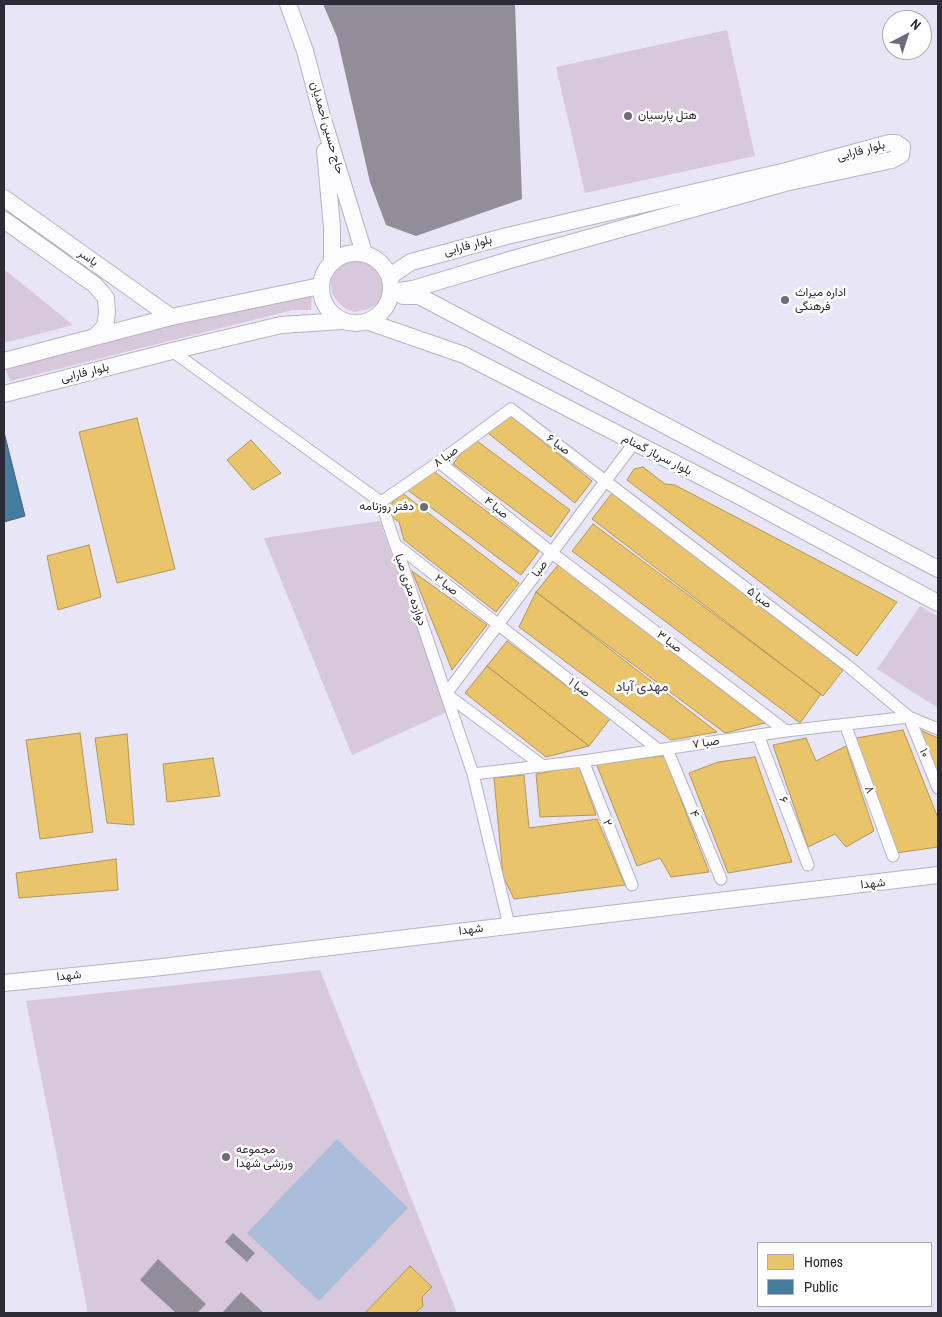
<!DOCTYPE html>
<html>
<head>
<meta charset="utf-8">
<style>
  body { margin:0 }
  #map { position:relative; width:942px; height:1317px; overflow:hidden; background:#e8e5f6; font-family:"Archivo Narrow",sans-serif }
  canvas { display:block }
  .frame { position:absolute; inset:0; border:5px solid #2d2b36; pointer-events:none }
  .legend { position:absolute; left:757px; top:1242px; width:175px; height:65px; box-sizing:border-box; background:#fff; border:1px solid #abaaaf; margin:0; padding:6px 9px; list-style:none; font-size:15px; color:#2d2b36 }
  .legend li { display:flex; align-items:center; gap:10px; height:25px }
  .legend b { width:25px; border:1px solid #abaaaf }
  .north { position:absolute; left:882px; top:10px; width:50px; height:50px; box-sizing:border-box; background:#fff; border:1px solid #abaaaf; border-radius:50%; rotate:40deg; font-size:14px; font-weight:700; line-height:20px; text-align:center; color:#2d2b36 }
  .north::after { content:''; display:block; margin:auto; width:18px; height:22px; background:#6e6c79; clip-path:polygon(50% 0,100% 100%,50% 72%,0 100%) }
</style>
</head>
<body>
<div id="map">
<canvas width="942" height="1317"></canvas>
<div class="frame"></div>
<ul class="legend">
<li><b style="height:14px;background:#e9c46a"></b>Homes</li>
<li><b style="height:14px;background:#457b9d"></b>Public</li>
</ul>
<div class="north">N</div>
</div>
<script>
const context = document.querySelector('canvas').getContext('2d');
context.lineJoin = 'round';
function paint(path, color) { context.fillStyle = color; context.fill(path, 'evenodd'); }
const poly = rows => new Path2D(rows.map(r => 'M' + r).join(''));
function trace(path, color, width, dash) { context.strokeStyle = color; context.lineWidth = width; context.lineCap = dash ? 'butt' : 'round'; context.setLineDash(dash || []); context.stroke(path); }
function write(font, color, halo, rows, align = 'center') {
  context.font = font + ' "Archivo Narrow",Vazirmatn,sans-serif'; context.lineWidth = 5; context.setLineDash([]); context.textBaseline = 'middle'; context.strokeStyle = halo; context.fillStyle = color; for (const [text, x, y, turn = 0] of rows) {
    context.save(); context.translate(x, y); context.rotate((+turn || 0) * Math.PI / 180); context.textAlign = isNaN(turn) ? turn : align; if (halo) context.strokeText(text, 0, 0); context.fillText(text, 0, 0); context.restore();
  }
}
paint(poly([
  [727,30,755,156,585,193,556,67],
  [360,255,373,258,384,269,389,280,388,293,380,302,369,309,354,312,346,309,338,302,332,294,330,276,333,270,340,262,348,257],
  [4,269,73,325,4,343],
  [312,292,311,310,293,310,10,381,4,364],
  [380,521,447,712,352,755,264,538],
  [920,606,938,616,938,708,877,669],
  [320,970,457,1313,88,1313,26,1001]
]), '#d8c8db');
paint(poly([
  [337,1139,408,1208,319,1301,247,1233]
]), '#aabedb');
const homes = poly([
  [506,412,592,481,575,503,483,429,506,412],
  [137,418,175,569,117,583,79,432,137,418],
  [473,438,570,510,551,537,453,464,473,438],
  [251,440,281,473,253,490,227,460,251,440],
  [643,467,665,484,675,485,897,602,857,656,627,480,634,469,643,467],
  [432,470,539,551,521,575,405,488,432,470],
  [401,492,519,583,496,612,404,540,399,522,385,512,401,492],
  [612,493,843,670,823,696,592,519,612,493],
  [593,524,821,694,800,723,572,551,593,524],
  [89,545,101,597,58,610,47,556,89,545],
  [558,565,765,723,725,733,536,592,558,565],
  [412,571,487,625,452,670,412,571],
  [536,592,717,732,671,740,519,627,536,592],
  [507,641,610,719,589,746,487,666,507,641],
  [487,666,589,746,546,757,465,693,487,666],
  [918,729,938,738,938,778,918,729],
  [903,730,938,818,938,847,896,853,856,738,903,730],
  [80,733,93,832,40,839,26,740,80,733],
  [127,734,134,825,107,823,95,738,127,734],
  [806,738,816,761,846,746,874,831,846,847,835,834,808,847,773,745,806,738],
  [664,756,709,872,671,877,660,858,637,866,596,763,664,756],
  [755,757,792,862,728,873,689,773,718,762,755,757],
  [213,758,220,796,167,802,163,764,213,758],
  [579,766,596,815,540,817,536,774,579,766],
  [524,775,529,828,597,819,625,885,514,899,503,876,494,778,524,775],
  [116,859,118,890,19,898,16,873,116,859],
  [410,1266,432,1287,422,1297,423,1306,415,1313,365,1313,410,1266]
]);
paint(homes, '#e9c46a');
trace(homes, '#b1965a', 1);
const public = poly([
  [4,432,25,516,4,522,4,432]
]);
paint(public, '#457b9d');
trace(public, '#3e637e', 1);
paint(poly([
  [323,4,515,4,522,199,416,236,386,225,370,182,337,37],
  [233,1233,255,1253,247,1262,225,1242],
  [158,1259,206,1304,197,1313,176,1313,140,1280],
  [241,1292,264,1313,222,1313]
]), '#918e99');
const minor = poly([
  [172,351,381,502,473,774,509,925],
  [439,462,552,553,786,731],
  [381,502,439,462,511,409,848,666,909,717,938,788],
  [395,544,659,750],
  [845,724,893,856],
  [758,735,808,865],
  [667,749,721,879],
  [583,761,632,885],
  [543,766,446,694,634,443],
  [473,774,583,761,786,731,909,717,938,729]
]);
const secondary = poly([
  [288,4,305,51,322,116,364,253],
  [325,151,332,227,332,262],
  [4,198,171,317],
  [4,220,95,285,106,298,107,313,105,326,95,337],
  '321 288a35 35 0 1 1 70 0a35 35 0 1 1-70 0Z',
  [390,276,411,262,507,236,786,171,889,143,896,143,902,147,901,155,892,160,785,183,513,259,413,289,392,292],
  [403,296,419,296,938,569],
  [369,322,464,355,739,496,938,603],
  [4,361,171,317,320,286],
  [4,394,172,351,281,325,342,321],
  [4,983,162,967,938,875]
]);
trace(minor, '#b6b4c1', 13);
trace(secondary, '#b6b4c1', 18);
trace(minor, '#fcfbfe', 11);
trace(secondary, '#fcfbfe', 16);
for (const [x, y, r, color] of [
  [628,116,5,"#6e6c79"],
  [785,300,5,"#6e6c79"],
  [424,507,5,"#6e6c79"],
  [226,1157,5,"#6e6c79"]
]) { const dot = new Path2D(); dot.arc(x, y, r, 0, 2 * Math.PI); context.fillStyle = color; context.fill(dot); trace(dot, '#fff', 2); }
write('12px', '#2d2b36', '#fff', [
  ["هتل پارسیان",638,116],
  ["اداره میراث",795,293],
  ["فرهنگی",795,307],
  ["دفتر روزنامه",414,507,"right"],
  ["مجموعه",236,1150],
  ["ورزشی شهدا",236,1164]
], 'left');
write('12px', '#2d2b36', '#fff', [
  ["حاج حسین احمدیان",327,128,74],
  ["بلوار فارابی",861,151,-15],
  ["بلوار فارابی",468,246,-15],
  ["یاسر",88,258,35],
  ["بلوار فارابی",85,373,-14],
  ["صبا ۶",558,445,37],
  ["بلوار سرباز گمنام",657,455,27],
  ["صبا ۸",446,457,-36],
  ["صبا ۴",496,508,39],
  ["صبا",540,569,-53],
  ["صبا ۲",446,585,38],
  ["دوازده متری صبا",410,590,71],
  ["صبا ۵",759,598,37],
  ["صبا ۳",669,642,37],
  ["صبا ۱",579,688,38],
  ["صبا ۷",706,743,-9],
  ["۱۰",924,753,68],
  ["۸",869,790,70],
  ["۶",783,800,69],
  ["۴",694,814,68],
  ["۲",607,823,68],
  ["شهدا",873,884,-6],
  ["شهدا",471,930,-7],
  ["شهدا",69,976,-6]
]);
write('14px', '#403b52', '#fff', [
  ["مهدی آباد",642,687]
]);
</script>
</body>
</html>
